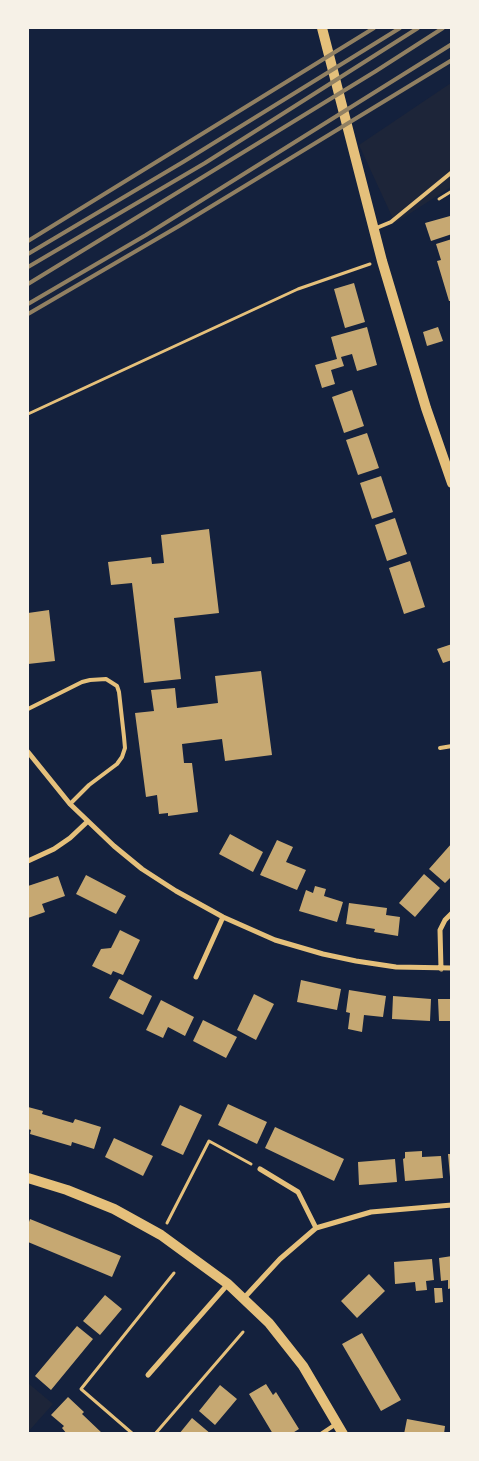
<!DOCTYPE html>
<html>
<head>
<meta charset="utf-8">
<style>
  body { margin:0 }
  #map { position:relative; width:479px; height:1461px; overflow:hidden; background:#14213d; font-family:Montserrat,sans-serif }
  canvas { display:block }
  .frame { position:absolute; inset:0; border:29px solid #f6f1e7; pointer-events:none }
</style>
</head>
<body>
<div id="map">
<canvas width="479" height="1461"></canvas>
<div class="frame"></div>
</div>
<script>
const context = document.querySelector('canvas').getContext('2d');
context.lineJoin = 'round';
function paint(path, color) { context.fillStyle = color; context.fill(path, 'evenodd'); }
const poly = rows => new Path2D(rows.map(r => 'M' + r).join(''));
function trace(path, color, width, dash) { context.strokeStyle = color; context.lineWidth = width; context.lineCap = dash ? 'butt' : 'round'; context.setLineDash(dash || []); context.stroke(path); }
paint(poly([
  [451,83,451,187,395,223,359,145],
  [28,1383,53,1404,28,1432]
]), '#1d2539');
paint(poly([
  [450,216,452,234,431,241,425,223],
  [452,239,452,301,449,301,437,261,441,260,436,244],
  [354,283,365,322,345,328,334,289],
  [367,327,377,365,357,371,352,354,341,357,344,366,331,370,335,384,322,388,315,365,337,359,331,337],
  [438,327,443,341,427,346,423,332],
  [352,390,364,426,344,433,332,397],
  [367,433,379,468,358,475,346,440],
  [381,476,393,512,372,519,360,483],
  [395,518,407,554,387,561,375,525],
  [209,529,219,613,174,618,181,679,144,683,132,583,111,585,108,562,151,557,152,564,164,563,161,535],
  [410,561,425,607,404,614,389,568],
  [49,610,55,661,28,664,28,613],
  [452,644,452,660,443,663,437,649],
  [261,671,272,755,225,761,222,739,182,744,184,763,192,763,198,812,168,816,168,813,159,814,157,795,146,797,135,713,154,711,151,690,175,688,177,708,218,703,215,676],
  [230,834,263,852,253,872,219,854],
  [277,840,293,847,286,862,306,870,297,890,260,875],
  [452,843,452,876,445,883,429,869],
  [424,874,440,888,415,917,399,903],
  [86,875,126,896,116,914,76,894],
  [58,876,65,896,42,904,45,912,28,918,28,886],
  [315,886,326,889,324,896,343,902,337,922,299,911,306,890,313,893],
  [349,903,387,908,386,915,400,917,398,936,374,932,375,929,346,924],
  [120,930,140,940,123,975,113,971,111,975,92,966,101,949,111,948],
  [119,979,152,996,143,1015,109,998],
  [301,980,341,989,337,1010,297,1002],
  [349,990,386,996,383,1017,364,1015,362,1032,348,1029,350,1013,346,1012],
  [254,994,274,1004,256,1040,237,1030],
  [393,996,431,999,430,1021,392,1019],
  [438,999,452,999,452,1021,439,1021],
  [161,1000,194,1017,185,1036,168,1027,163,1038,146,1030],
  [203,1020,237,1037,226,1058,193,1041],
  [228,1104,267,1122,257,1144,218,1125],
  [180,1105,202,1115,183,1155,161,1145],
  [28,1107,43,1111,42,1114,73,1123,75,1119,101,1127,94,1149,72,1142,71,1146,30,1134,31,1130,28,1129],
  [275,1127,344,1159,334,1181,265,1148],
  [114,1138,153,1156,143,1176,105,1157],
  [422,1151,422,1157,441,1156,443,1178,405,1181,403,1159,405,1158,405,1152],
  [448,1154,452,1154,452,1177,450,1177],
  [395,1159,397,1182,359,1185,358,1162],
  [30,1219,121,1256,112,1277,28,1242,28,1225],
  [452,1256,452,1288,448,1289,448,1280,441,1281,439,1258],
  [432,1259,434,1280,426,1281,427,1290,416,1291,415,1282,395,1284,394,1262],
  [369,1274,385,1291,357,1318,341,1301],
  [434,1288,442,1288,443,1302,435,1303],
  [105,1295,122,1309,100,1335,83,1321],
  [77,1326,93,1339,51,1390,35,1376],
  [362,1333,401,1400,381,1411,342,1344],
  [266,1384,273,1395,276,1392,299,1429,291,1434,273,1434,249,1394],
  [220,1385,237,1399,215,1425,199,1411],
  [68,1397,84,1412,82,1414,103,1434,67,1434,62,1428,64,1426,51,1415],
  [192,1418,211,1434,179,1434],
  [407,1419,445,1426,444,1434,404,1434]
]), '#c6a872');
trace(poly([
  [439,199,452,191],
  [28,414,298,289,370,264],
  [167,1223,209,1141,251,1164],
  [133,1434,81,1389,174,1273],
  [155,1434,243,1332]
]), '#e5c07b', 3);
trace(poly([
  [374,229,391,222,452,172],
  [28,709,82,682,90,680,106,679,117,686,119,692,124,737,125,748,122,757,117,764,89,785,70,804],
  [440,748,452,746],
  [321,1434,336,1424]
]), '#e5c07b', 4);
trace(poly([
  [28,752,70,804,114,846,142,869,176,891,223,917,275,940,323,954,356,961,396,967,452,968],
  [28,861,54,849,70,838,87,822],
  [441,969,440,930,445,920,452,913],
  [196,977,223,917],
  [260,1169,298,1192,316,1228],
  [244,1298,280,1259,316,1228,371,1212,452,1205],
  [148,1375,228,1284]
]), '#e5c07b', 5);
trace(poly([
  [322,28,382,261,426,408,452,483],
  [28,1178,67,1190,114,1209,161,1235,228,1284,269,1323,303,1366,343,1434]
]), '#e5c07b', 10);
trace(poly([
  [28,241,374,28],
  [28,254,183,162,400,28],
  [28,267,205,163,418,28],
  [28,284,376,71,443,28],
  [28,304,146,235,452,44],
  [28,314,179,226,452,60]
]), '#918062', 4);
</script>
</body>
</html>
